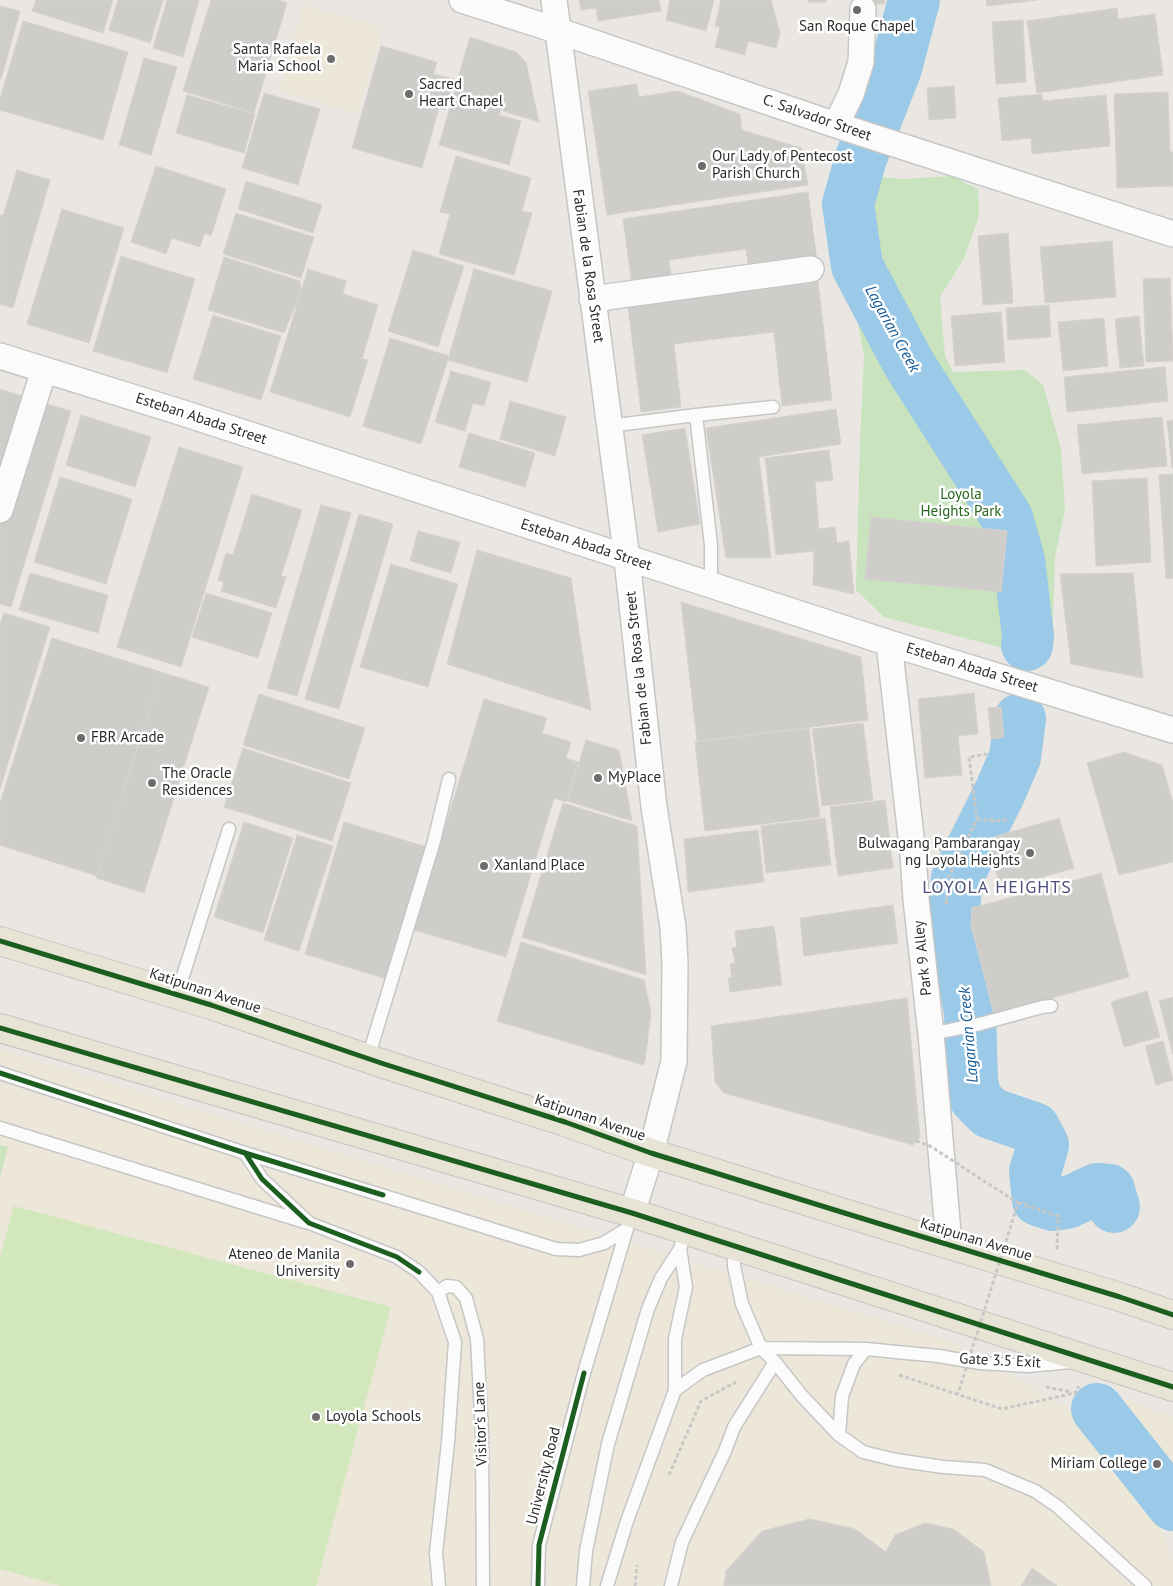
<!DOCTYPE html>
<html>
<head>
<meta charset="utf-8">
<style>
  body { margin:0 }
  canvas { display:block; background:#eae7e2 }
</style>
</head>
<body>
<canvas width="1173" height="1586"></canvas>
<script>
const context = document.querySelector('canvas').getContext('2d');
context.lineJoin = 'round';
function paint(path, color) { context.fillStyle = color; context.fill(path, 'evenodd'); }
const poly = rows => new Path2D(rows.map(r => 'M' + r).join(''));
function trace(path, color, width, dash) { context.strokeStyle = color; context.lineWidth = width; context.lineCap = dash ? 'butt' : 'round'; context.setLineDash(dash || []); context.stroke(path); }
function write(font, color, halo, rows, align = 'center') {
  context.font = font + ' "PT Sans",sans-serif'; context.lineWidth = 5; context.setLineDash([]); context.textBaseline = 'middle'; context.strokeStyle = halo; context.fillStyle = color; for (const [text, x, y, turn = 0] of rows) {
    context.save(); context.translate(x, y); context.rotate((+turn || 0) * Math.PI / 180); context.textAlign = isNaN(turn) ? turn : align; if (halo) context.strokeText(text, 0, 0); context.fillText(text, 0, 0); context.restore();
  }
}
paint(poly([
  [303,5,383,27,358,113,279,91],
  [0,1049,947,1340,1087,1419,1146,1490,1173,1558,1173,1586,0,1586],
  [1113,1394,1173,1417,1173,1500,1110,1429]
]), '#ece7d8');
paint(poly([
  [830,174,905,179,951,176,978,189,979,216,964,258,940,297,945,356,953,372,1025,370,1043,385,1061,449,1065,509,1055,557,1052,652,1034,656,884,617,856,590,860,442,864,356],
  [0,1145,8,1147,0,1176]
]), '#c8e3bd');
paint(poly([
  [14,1206,391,1307,316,1586,61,1586,0,1569,0,1257]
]), '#d2e7bb');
trace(poly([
  [914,0,896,68,861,158,848,204,857,266,909,364,1007,518,1019,560,1028,636,1027,645],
  [1020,719,1015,757,1000,792,957,878,953,920,970,1012,972,1080,975,1098,990,1113,1034,1128,1043,1145,1035,1172,1038,1200,1053,1205,1067,1203,1097,1189,1109,1190,1114,1207],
  [1097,1409,1173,1505]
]), '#9acae7', 52);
const building = poly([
  [36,0,113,0,103,33,32,11,36,0],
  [118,0,163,0,150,43,109,30,118,0],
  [167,0,199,0,183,57,153,48,167,0],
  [211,0,278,0,287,3,254,113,183,91,211,0],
  [579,0,659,0,661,11,598,21,596,8,581,10,579,0],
  [670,0,714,0,706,31,666,20,670,0],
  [721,0,771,0,780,33,776,48,748,41,745,55,715,47,720,27,715,26,721,0],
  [808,0,826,0,826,2,808,2,808,0],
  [874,0,885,0,884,4,874,4,874,0],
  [986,0,1038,0,987,6,986,0],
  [0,6,20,11,1,79,0,79,0,6],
  [1117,8,1118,19,1155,14,1163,75,1037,93,1027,21,1117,8],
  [1023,20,1026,82,996,84,992,22,1023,20],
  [23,21,128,52,103,140,0,110,0,99,23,21],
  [470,37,516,52,526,62,539,122,503,111,505,103,455,89,470,37],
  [381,46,437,62,433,74,454,79,445,110,439,108,422,168,352,148,381,46],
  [144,58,177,67,151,155,119,145,144,58],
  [637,84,639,97,678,91,740,114,742,130,801,148,808,185,607,215,588,91,637,84],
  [954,86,956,118,929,120,927,88,954,86],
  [455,90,503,104,499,115,521,121,509,165,439,145,455,90],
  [1168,92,1170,152,1173,152,1173,186,1117,188,1114,94,1168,92],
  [264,93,320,109,298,185,242,168,264,93],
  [1042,94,1043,101,1106,95,1110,146,1032,154,1031,138,1002,141,998,98,1042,94],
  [187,95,255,114,244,153,176,133,187,95],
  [456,156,531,178,522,211,532,213,514,275,439,254,450,214,440,212,456,156],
  [156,166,226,189,211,236,205,233,200,247,172,238,166,254,131,242,156,166],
  [17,170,50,180,13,308,0,304,0,215,3,216,17,170],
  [246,181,322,205,313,233,238,209,246,181],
  [808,192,817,261,749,271,746,249,669,260,672,280,632,285,623,219,808,192],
  [62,209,124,228,89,343,27,324,62,209],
  [236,213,314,237,301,278,223,254,236,213],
  [1008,233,1013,303,983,305,978,236,1008,233],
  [1112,241,1116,297,1045,303,1040,247,1112,241],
  [413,250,464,266,438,347,388,331,413,250],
  [121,256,195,279,167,373,93,351,121,256],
  [224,257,300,281,301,292,284,333,208,310,224,257],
  [308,269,346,281,343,294,378,305,362,359,368,360,350,417,270,392,308,269],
  [474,269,552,291,527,382,448,360,474,269],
  [1170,278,1173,361,1146,362,1143,279,1170,278],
  [818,282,832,400,782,406,774,332,674,344,681,407,641,412,628,306,818,282],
  [1049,305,1051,337,1008,340,1006,308,1049,305],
  [1001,312,1005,362,955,366,951,316,1001,312],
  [213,315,281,336,261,400,193,379,213,315],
  [1139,316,1144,366,1120,368,1115,319,1139,316],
  [1104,318,1108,366,1063,371,1058,322,1104,318],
  [390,338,449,356,421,444,363,426,390,338],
  [1165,367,1168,401,1067,412,1064,377,1165,367],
  [451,371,491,382,484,406,473,403,465,431,435,422,451,371],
  [0,389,25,397,0,480,0,389],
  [37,401,71,411,11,607,0,604,0,521,37,401],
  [510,401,566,417,555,456,500,439,510,401],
  [836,409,841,444,759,457,771,558,726,558,706,428,836,409],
  [81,415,151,437,135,487,66,465,81,415],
  [1162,417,1167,466,1082,474,1077,425,1162,417],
  [1173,420,1173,468,1172,468,1167,421,1173,420],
  [685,428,700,524,658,532,642,435,685,428],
  [469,433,535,453,525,487,459,467,469,433],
  [179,447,243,467,181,667,117,647,179,447],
  [829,450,833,480,815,482,819,529,835,527,837,543,849,541,854,594,813,585,814,551,776,555,765,458,829,450],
  [1173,474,1173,578,1166,579,1159,475,1173,474],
  [60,477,132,499,106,584,34,562,60,477],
  [1147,478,1151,562,1096,566,1092,481,1147,478],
  [252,494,302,510,281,576,286,577,276,608,221,591,224,582,218,580,226,553,233,555,252,494],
  [321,505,351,513,297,696,267,688,321,505],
  [359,514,393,524,339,709,305,699,359,514],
  [871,517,1007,531,1001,592,865,579,871,517],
  [418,531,460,542,451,573,410,561,418,531],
  [477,550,571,578,591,710,447,664,477,550],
  [391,564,458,584,428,687,360,667,391,564],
  [30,573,108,595,98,633,19,610,30,573],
  [1133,573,1143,678,1071,664,1060,574,1133,573],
  [206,593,272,613,258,658,192,637,206,593],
  [681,602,861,657,868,720,697,741,681,602],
  [4,613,50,627,0,789,0,625,4,613],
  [52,638,161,672,97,876,0,845,0,803,52,638],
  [161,672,209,687,144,893,96,878,161,672],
  [974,693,978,734,958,736,962,775,925,778,918,699,974,693],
  [259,694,365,728,349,779,243,745,259,694],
  [484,699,547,718,542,733,571,742,566,758,578,762,566,802,554,798,506,957,414,930,484,699],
  [1001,707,1004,737,991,739,988,708,1001,707],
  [863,723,873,800,822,806,812,729,863,723],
  [809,728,820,817,705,831,695,742,809,728],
  [586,740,619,750,632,821,567,801,586,740],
  [243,748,351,783,332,841,224,807,243,748],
  [1124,752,1162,765,1173,803,1173,862,1119,875,1087,763,1124,752],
  [885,800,893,868,838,876,830,807,885,800],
  [563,803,637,826,646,975,522,937,563,803],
  [825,818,831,865,766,873,761,826,825,818],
  [1059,818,1074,868,1001,889,987,839,1059,818],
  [244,822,293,838,263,933,214,917,244,822],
  [344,822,430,848,390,980,305,954,344,822],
  [758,830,764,882,688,892,684,839,758,830],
  [297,835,333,846,299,951,264,940,297,835],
  [1101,873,1129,977,994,1014,971,925,972,908,1101,873],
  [893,905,898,943,804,956,800,918,893,905],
  [774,926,782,985,730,992,728,978,732,977,730,964,735,963,732,948,737,947,735,931,774,926],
  [521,942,644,980,651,1012,645,1062,643,1065,497,1021,521,942],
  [1147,991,1160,1037,1124,1047,1111,1002,1147,991],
  [1173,997,1173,1055,1159,1001,1173,997],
  [907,998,920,1137,913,1145,724,1093,715,1082,711,1026,907,998],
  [1163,1041,1173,1080,1156,1085,1145,1046,1163,1041],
  [810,1519,855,1529,886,1552,895,1535,925,1523,953,1529,984,1552,991,1586,724,1586,726,1571,762,1531,810,1519],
  [1032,1568,1057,1586,1021,1586,1032,1568]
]);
paint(building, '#cfcdc9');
trace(building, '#d5d2ce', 1);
const service = poly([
  [609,426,696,415],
  [711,586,711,545,696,415,773,407],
  [177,995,229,829],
  [931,1034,980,1024,1042,1007,1051,1006],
  [368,1058,434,841,449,779],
  [0,1073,245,1153,556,1249,579,1250,604,1243,627,1229],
  [0,1128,305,1222],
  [245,1153,262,1179,309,1223,397,1257,419,1272,438,1292,455,1342,448,1442,436,1553,439,1586],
  [438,1292,447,1286,456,1287,466,1298,477,1339,482,1435,483,1586],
  [775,1362,802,1396,839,1435,863,1452,896,1460,943,1467,985,1470,1035,1491,1057,1506,1145,1586],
  [675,1390,703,1370,761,1348,866,1349,938,1356,980,1363,1028,1366,1071,1362],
  [839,1435,842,1396,854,1364,866,1349],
  [538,1586,539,1545,584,1373,628,1225],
  [583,1586,586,1551,608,1444,648,1309,661,1278,680,1249,686,1231],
  [607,1586,627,1521,675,1390,675,1339,686,1287,680,1249],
  [671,1586,682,1542,725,1451,734,1427,775,1362,761,1348,742,1304,734,1266,734,1246]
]);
const minor = poly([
  [462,0,556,30,836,125,1173,234],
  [554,0,627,559,654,807,673,927,675,962,674,1061,651,1153,632,1213],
  [836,125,851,94,861,62,863,9],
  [592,299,811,269],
  [0,356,183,413,889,643,1173,730],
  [0,510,44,370],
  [889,643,913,854,916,899,931,1034,949,1244]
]);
const primary = poly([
  [0,941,211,1005,381,1063,565,1122,651,1153,851,1215,1120,1297,1173,1315],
  [0,1028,632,1213,1173,1387]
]);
trace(service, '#c7c6c6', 15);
trace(minor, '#c7c6c6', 28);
trace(primary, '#c6c4c2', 30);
trace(poly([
  [977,819,993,821,1007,820],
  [939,850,962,848],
  [946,904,949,876,977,819,969,757,987,754],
  [1018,1203,1058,1216,1057,1250],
  [899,1375,1002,1409,1075,1393,1079,1386],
  [1046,1387,1072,1392],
  [669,1475,701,1401,736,1382],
  [635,1586,637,1565]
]), '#c8c8c7', 3, [4, 2.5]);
trace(service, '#fcfbfb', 12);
trace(minor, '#fcfbfb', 25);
trace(primary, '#e7e4d5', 28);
trace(poly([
  [916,1141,930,1146,1018,1203,958,1394]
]), '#c8c8c7', 3, [4, 2.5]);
trace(poly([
  [0,941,211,1005,381,1063,565,1122,651,1153,851,1215,1120,1297,1173,1315],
  [0,1028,632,1213,1173,1387],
  [0,1073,245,1153,383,1195],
  [245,1153,262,1179,309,1223,397,1257,419,1272],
  [538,1586,539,1545,584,1373]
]), '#1b5e20', 5);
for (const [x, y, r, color] of [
  [857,10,5,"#6e6d6c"],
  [331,59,5,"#6e6d6c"],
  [409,94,5,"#6e6d6c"],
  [702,166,5,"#6e6d6c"],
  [81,738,5,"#6e6d6c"],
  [598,778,5,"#6e6d6c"],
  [152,783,5,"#6e6d6c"],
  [1030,853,5,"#6e6d6c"],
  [484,866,5,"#6e6d6c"],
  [350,1264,5,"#6e6d6c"],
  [316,1417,5,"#6e6d6c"],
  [1157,1464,5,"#6e6d6c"]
]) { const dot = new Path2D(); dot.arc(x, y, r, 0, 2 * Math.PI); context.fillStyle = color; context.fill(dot); trace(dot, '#fff', 2); }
write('15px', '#2c2c2c', '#fff', [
  ["San Roque Chapel",857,27,"center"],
  ["Santa Rafaela",321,50,"right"],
  ["Maria School",321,67,"right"],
  ["Sacred",419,85],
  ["Heart Chapel",419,102],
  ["Our Lady of Pentecost",712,157],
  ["Parish Church",712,174],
  ["FBR Arcade",91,738],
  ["The Oracle",162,774],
  ["Residences",162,791],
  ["MyPlace",608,778],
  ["Bulwagang Pambarangay",1020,844,"right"],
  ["ng Loyola Heights",1020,861,"right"],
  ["Xanland Place",494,866],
  ["Ateneo de Manila",340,1255,"right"],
  ["University",340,1272,"right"],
  ["Loyola Schools",326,1417],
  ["Miriam College",1147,1464,"right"]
], 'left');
write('15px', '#2c2c2c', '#fff', [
  ["C. Salvador Street",817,118,19],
  ["Fabian de la Rosa Street",588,266,82],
  ["Esteban Abada Street",201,419,18],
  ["Esteban Abada Street",586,545,18],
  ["Fabian de la Rosa Street",639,668,-96],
  ["Esteban Abada Street",972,668,17],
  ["Park 9 Alley",923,958,-96],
  ["Katipunan Avenue",205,991,18],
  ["Katipunan Avenue",590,1118,19],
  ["Katipunan Avenue",976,1240,17],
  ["Gate 3.5 Exit",1000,1361,3],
  ["Visitor's Lane",481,1424,-92],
  ["University Road",544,1476,-76]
]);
write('15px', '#25661e', '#fff', [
  ["Loyola",961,495],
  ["Heights Park",961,512]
]);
write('italic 16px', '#145b97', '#fff', [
  ["Lagarian Creek",892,329,61],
  ["Lagarian Creek",969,1035,-95]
]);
context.letterSpacing = '1px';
write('18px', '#4e517b', '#fff', [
  ["LOYOLA HEIGHTS",997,888]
]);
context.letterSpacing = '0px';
</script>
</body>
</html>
